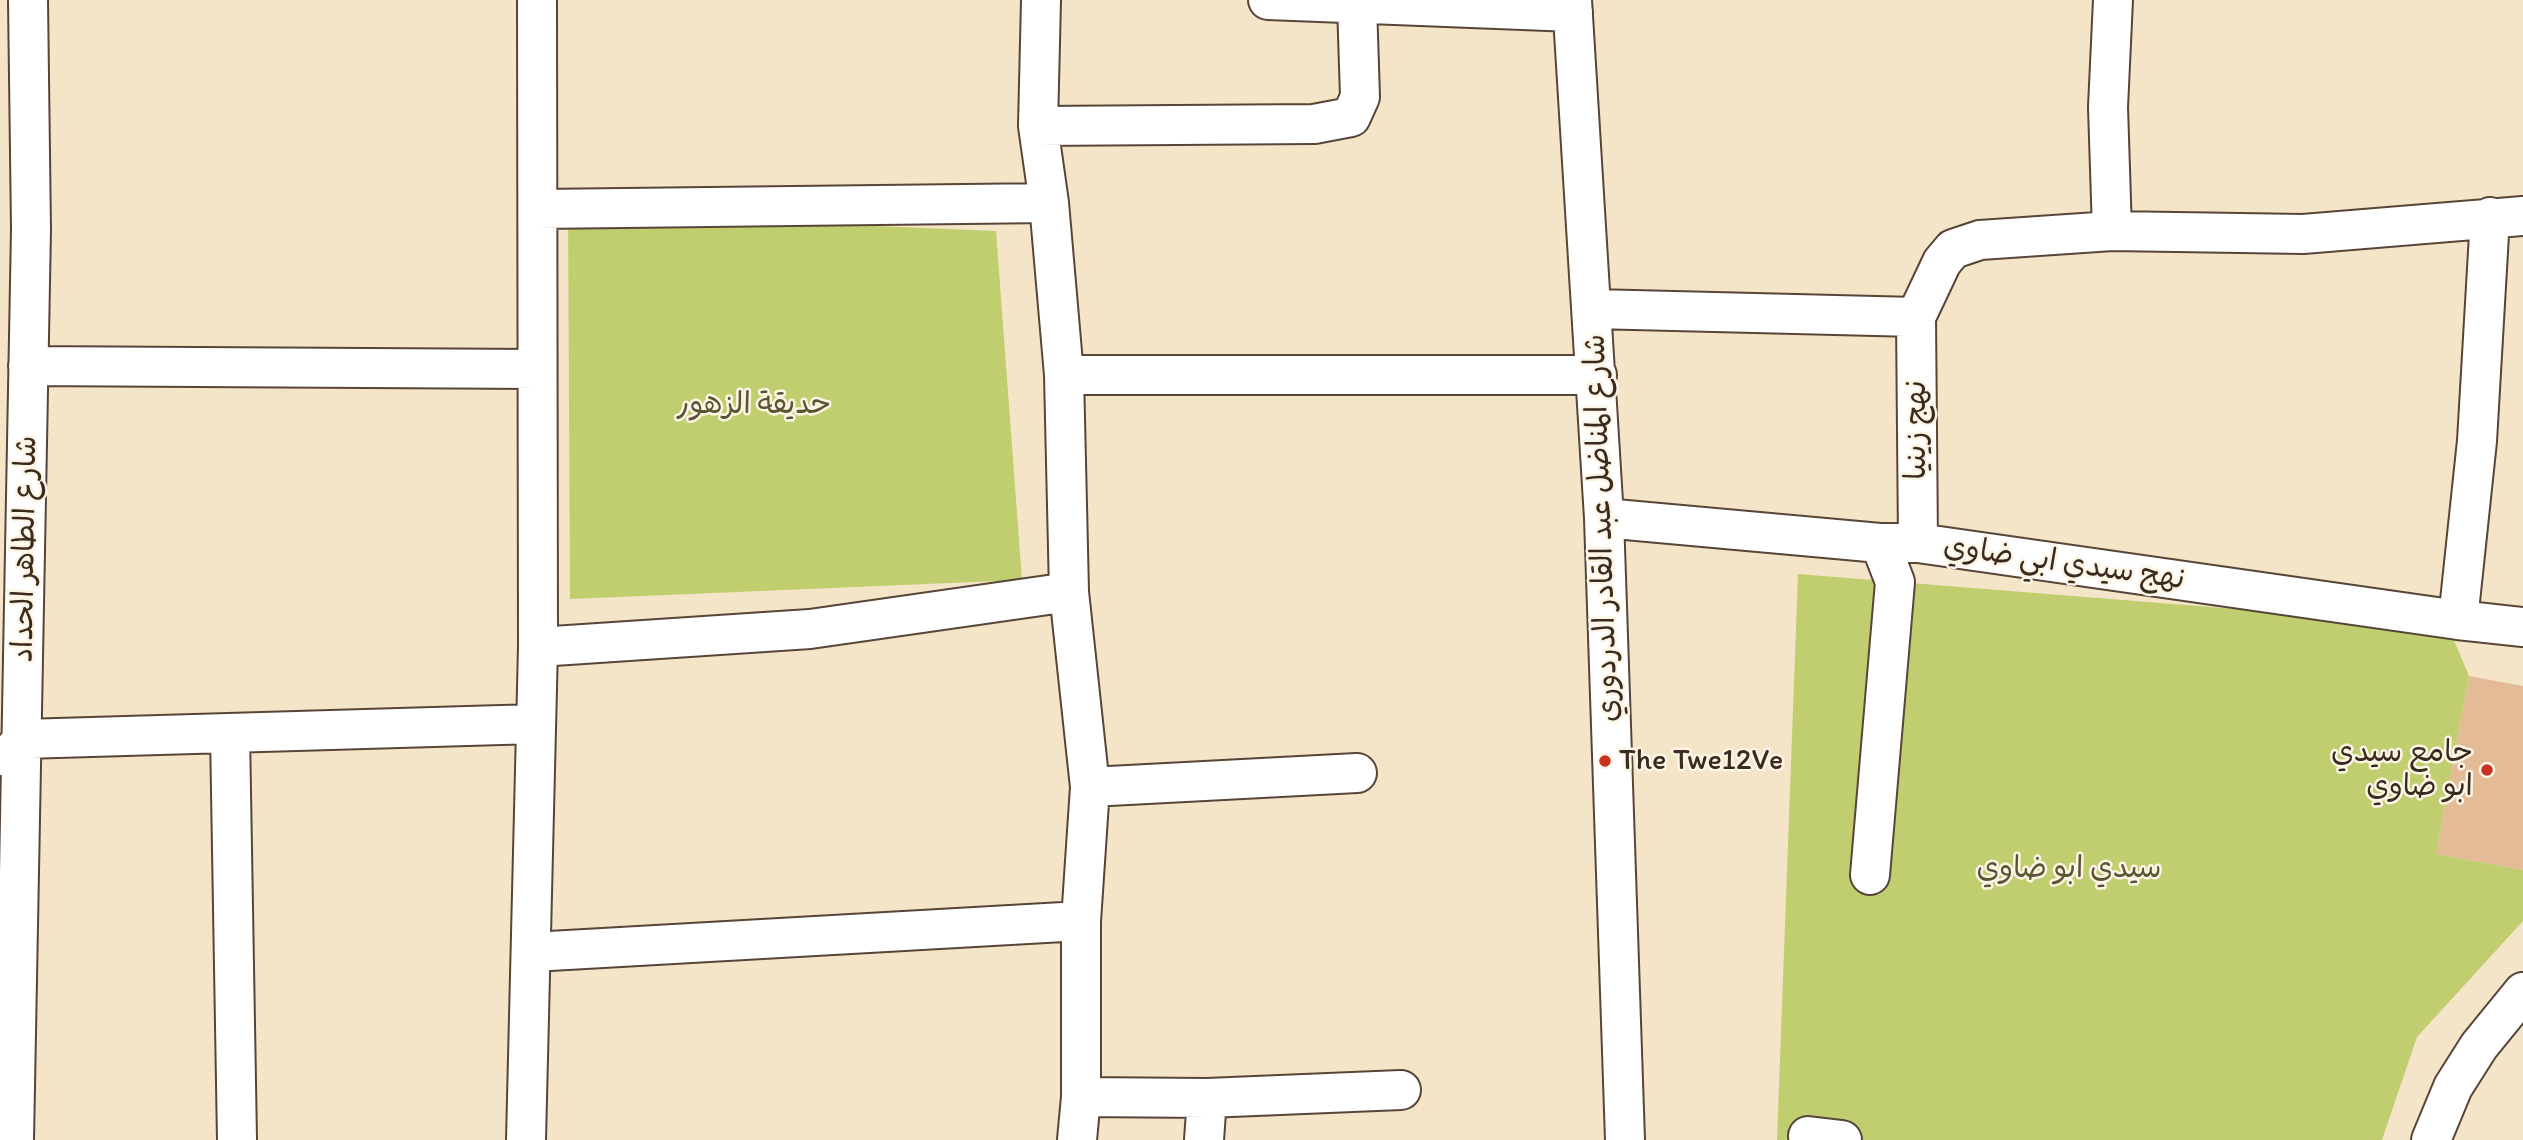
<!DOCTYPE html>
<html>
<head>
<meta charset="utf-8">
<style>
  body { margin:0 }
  canvas { display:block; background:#f4e4c8 }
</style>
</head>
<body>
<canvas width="2523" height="1140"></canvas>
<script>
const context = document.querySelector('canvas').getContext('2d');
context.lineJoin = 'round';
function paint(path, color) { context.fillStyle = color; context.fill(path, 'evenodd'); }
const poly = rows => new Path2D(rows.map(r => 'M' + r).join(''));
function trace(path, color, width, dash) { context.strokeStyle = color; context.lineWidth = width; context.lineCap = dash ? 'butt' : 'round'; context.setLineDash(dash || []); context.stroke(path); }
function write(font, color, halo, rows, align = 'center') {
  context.font = font + ' Itim,"Playpen Sans Arabic",sans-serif'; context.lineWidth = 5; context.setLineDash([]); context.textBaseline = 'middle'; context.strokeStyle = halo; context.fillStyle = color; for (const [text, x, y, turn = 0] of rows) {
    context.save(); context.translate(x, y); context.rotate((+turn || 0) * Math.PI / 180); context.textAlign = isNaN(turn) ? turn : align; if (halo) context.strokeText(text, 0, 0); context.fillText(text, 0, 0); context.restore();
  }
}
paint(poly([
  [568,213,996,231,1022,580,570,599],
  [1798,574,2448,626,2469,676,2436,854,2523,870,2523,921,2417,1037,2382,1140,1777,1140]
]), '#c1ce70');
paint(poly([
  [2469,676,2523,686,2523,870,2436,854]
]), '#e3bb96');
const minor = poly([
  [1041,0,1038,126,1049,203,1064,375,1069,592,1090,787,1081,921,1081,1097,1077,1140],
  [1268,0,1573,12],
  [1572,0,1604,518,1625,1140],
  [1038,126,1314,124,1351,117,1360,97,1357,4],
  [539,209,1049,203],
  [2112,231,2108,107,2113,0],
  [1593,309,1916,317,1942,262,1953,249,1980,240,2112,231,2303,234,2523,216],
  [1916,317,1918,543],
  [28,366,536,369],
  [1064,375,1597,375],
  [1604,518,1880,543,1918,543,2458,620,2523,627],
  [2458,620,2477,441,2490,217],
  [538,647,810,629,1069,592],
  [230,733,237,1140],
  [7,757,23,739,536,724],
  [1090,787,1357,773],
  [1870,875,1895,582,1880,543],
  [532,952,1081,921],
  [1081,1097,1207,1098,1401,1090],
  [1808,1136,1842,1140],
  [14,1140,31,229,28,0],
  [526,1140,538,647,537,0],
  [1204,1140,1207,1098],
  [2431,1140,2453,1087,2479,1046,2523,992]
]);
trace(minor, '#574638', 42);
trace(minor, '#fff', 38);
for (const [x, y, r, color] of [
  [1605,761,7,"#c8321e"],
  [2487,770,7,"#c8321e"]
]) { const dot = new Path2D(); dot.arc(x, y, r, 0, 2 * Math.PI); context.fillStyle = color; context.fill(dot); trace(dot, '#fcf5e5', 2.5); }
write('30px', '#5c5332', '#fcf5e5', [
  ["حديقة الزهور",754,405],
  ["سيدي ابو ضاوي",2069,869]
]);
write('30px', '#3b2a1e', '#fcf5e5', [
  ["نهج زينيا",1917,430,-90],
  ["شارع المناضل عبد القادر الدردوري",1603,528,-92],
  ["شارع الطاهر الحداد",26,549,-89],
  ["نهج سيدي ابي ضاوي",2064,564,8]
]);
write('30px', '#3b2a1e', '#fcf5e5', [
  ["جامع سيدي",2473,753],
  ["ابو ضاوي",2473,787],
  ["The Twe12Ve",1619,761,"left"]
], 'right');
</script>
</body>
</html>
